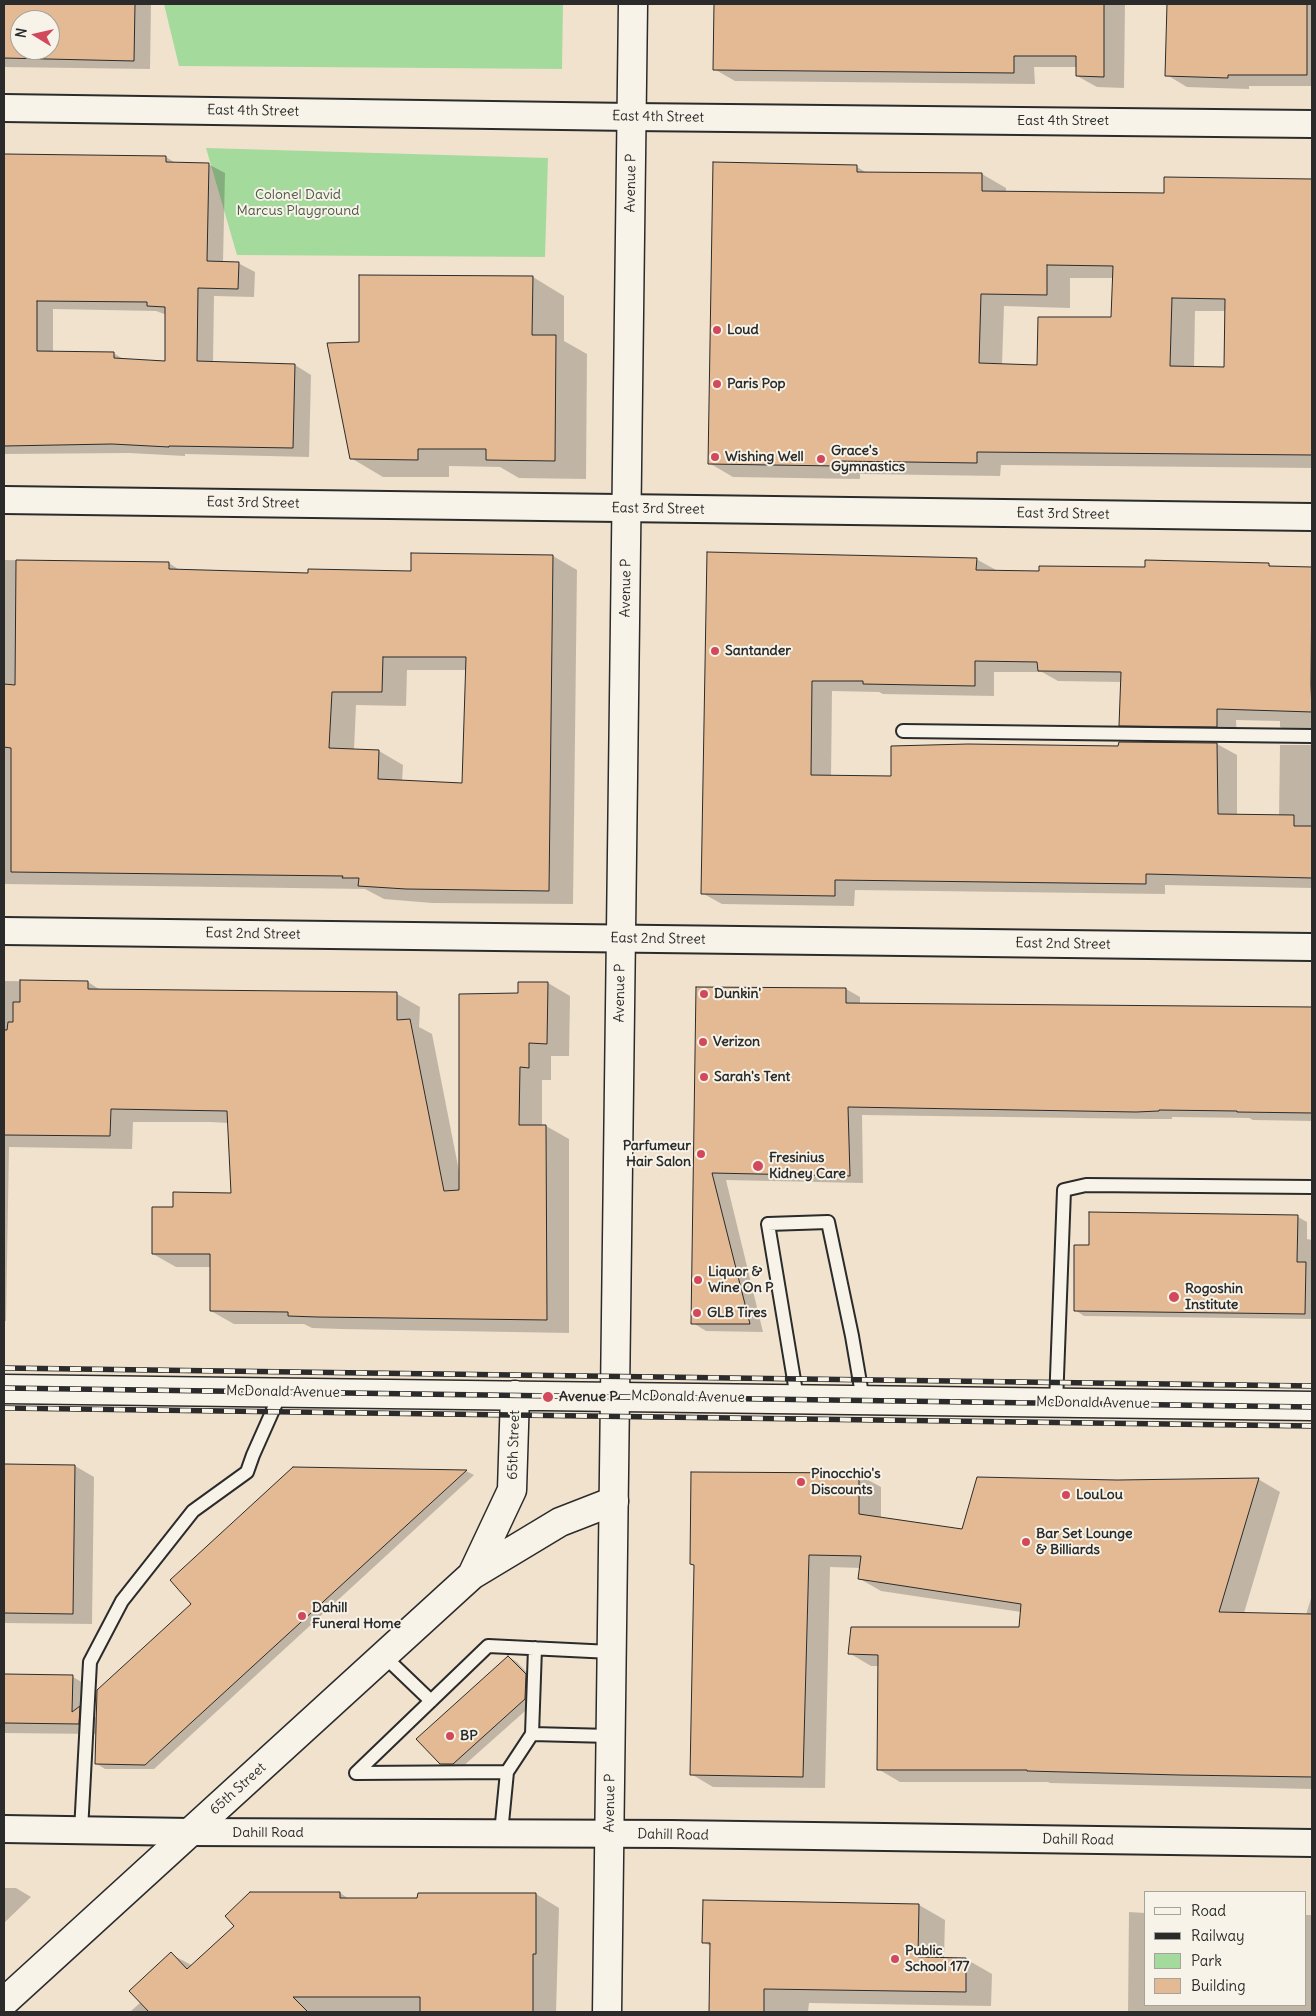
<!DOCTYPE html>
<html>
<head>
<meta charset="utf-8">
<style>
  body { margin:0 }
  #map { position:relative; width:1316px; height:2016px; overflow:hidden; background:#f1e2ce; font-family:Delius,sans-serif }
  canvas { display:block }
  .frame { position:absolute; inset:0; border:5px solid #2b2b2b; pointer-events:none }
  .legend { position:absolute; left:1144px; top:1891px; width:162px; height:115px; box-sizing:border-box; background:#f7f3e8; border:1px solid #a5a39c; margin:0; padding:6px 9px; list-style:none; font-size:15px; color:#2b2b2b }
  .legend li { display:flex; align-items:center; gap:10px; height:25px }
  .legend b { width:25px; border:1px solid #a5a39c }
  .north { position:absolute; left:10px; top:10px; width:50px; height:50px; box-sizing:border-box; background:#f7f3e8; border:1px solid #a5a39c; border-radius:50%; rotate:279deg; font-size:14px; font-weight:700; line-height:20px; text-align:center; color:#2b2b2b }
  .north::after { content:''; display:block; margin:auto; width:18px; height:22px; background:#d1495b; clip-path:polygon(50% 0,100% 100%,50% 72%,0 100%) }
</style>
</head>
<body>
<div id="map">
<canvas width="1316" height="2016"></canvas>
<div class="frame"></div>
<ul class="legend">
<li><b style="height:6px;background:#f7f3e8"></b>Road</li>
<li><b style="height:6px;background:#2b2b2b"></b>Railway</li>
<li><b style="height:14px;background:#a5da9d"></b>Park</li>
<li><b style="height:14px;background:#e3ba93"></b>Building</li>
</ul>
<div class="north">N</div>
</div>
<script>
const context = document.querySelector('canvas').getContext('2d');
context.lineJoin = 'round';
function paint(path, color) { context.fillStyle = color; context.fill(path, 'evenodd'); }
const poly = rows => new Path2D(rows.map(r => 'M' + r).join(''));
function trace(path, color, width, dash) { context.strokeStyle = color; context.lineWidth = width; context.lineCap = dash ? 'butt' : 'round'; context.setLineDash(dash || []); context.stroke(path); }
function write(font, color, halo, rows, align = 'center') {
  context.font = font + ' Delius,sans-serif'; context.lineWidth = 4; context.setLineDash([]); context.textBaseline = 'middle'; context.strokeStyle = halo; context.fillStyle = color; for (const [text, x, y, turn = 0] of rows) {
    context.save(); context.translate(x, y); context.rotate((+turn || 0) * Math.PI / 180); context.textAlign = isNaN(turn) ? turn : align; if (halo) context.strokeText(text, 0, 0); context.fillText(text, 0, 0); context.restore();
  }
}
paint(poly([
  [164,4,563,4,562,69,179,66],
  [206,148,548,158,545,257,237,255]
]), '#a5da9d');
paint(poly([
  [4,4,151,4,150,69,4,67],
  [20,20,50,20,50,50,20,50],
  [715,4,1125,4,1124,88,1097,87,1077,76,1077,67,1034,67,1035,84,735,81,714,69],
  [1169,4,1312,4,1312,86,1249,86,1249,89,1187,87,1167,75],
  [4,155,166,157,177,164,208,164,225,173,223,262,238,263,255,272,254,297,214,296,213,363,295,365,311,375,309,457,185,454,185,456,129,453,4,454],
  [53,309,156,311,167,315,166,362,125,360,113,353,53,352],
  [857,167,869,174,982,174,1006,188,1006,192,1165,194,1166,178,1312,180,1312,468,1001,465,1000,476,860,474,860,479,733,477,709,463],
  [1070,278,1114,278,1112,319,1039,366,1002,365,1004,306,1070,308],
  [1195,311,1226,311,1225,368,1194,367],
  [533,277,564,296,564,341,587,354,586,479,519,478,500,467,449,466,449,477,383,477,351,458,360,344],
  [708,554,976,559,996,570,996,572,1040,572,1146,568,1146,562,1312,568,1312,738,1299,738,1280,727,1280,721,1236,720,1237,737,1140,736,1120,725,1122,682,1058,681,1042,672,994,672,994,696,883,694,879,692,832,691,831,776,892,777,1120,748,1120,743,1217,744,1237,755,1237,816,1279,816,1280,745,1312,745,1312,888,1165,885,1165,894,855,890,854,906,722,904,702,893],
  [553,556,577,570,573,904,432,903,384,899,365,889,4,884,4,560,169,563,181,571,310,575,413,572],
  [407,670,467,670,463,785,402,782,403,765,379,751,354,750,356,705,406,706],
  [4,981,88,982,102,991,397,994,420,1007,419,1027,432,1034,459,1171,520,994,548,983,570,996,569,1056,551,1056,551,1080,542,1080,542,1126,546,1126,569,1139,569,1333,341,1329,312,1328,304,1324,234,1324,211,1311,211,1267,176,1267,153,1254,174,1208,232,1194,229,1123,210,1122,133,1122,132,1149,9,1147,6,1321,4,1321],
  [697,988,846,989,860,997,860,1005,1312,1008,1312,1121,1253,1120,1249,1118,1172,1117,1172,1119,1151,1119,862,1115,863,1183,726,1180,763,1332,706,1331,693,1323],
  [1298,1217,1307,1222,1307,1239,1312,1240,1312,1319,1084,1316,1075,1310,1090,1247],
  [4,1465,75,1466,94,1477,92,1624,4,1623],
  [294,1468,466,1471,474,1475,154,1769,105,1769,97,1764,97,1734,4,1733,4,1675,73,1677,92,1688,91,1714,97,1718,193,1604],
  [692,1473,859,1475,881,1487,881,1518,963,1530,1117,1482,1258,1479,1280,1492,1244,1613,1306,1615,1312,1595,1312,1789,1050,1783,1048,1782,900,1782,878,1769,880,1666,871,1666,849,1653,1020,1628,1021,1612,881,1591,860,1579,861,1568,830,1567,825,1788,713,1787,691,1774,695,1566,691,1564],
  [509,1657,517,1662,534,1680,533,1704,461,1768,450,1768,441,1763],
  [4,1888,16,1888,31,1897,4,1923],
  [251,1893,340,1893,351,1900,371,1900,536,1894,559,1908,556,2012,130,2012,141,2002,171,1954,193,1966,235,1926],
  [919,1905,945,1920,944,1958,966,1959,992,1974,991,2006,809,2003,808,2012,710,2012,712,1947,703,1942],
  [1129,1912,1145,1913,1145,2005,1305,2005,1305,1915,1312,1915,1312,2012,1128,2012]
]), '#0003');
const building = poly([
  [4,4,135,4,134,61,4,58,4,4],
  [20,20,50,20,50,50,20,50,20,20],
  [714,4,1104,4,1104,77,1076,76,1076,56,1014,56,1014,73,713,70,714,4],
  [1167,4,1307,4,1307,75,1228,75,1228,78,1165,76,1167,4],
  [4,154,166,156,166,162,209,163,207,261,239,262,238,289,198,288,197,361,295,364,293,448,169,446,169,447,112,444,4,446,4,154],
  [37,301,147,302,147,306,165,307,165,361,114,358,114,352,37,351,37,301],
  [713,162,857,165,857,172,982,173,982,191,1164,193,1164,177,1312,179,1312,455,977,452,977,463,837,461,837,466,708,464,713,162],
  [1047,265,1113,266,1111,317,1038,317,1037,365,979,363,981,294,1047,295,1047,265],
  [1172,298,1225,299,1224,367,1170,366,1172,298],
  [359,275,533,276,532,335,556,335,555,461,486,460,486,449,418,449,418,460,350,459,327,343,359,342,359,275],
  [707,552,977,558,976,570,1039,571,1039,566,1145,567,1145,560,1269,563,1269,566,1312,567,1311,685,1312,712,1217,709,1217,727,1119,726,1121,672,1038,671,1037,662,975,661,975,686,863,684,863,681,812,681,811,775,891,776,891,746,968,744,1118,746,1119,742,1217,743,1218,814,1294,815,1294,826,1312,826,1312,878,1146,874,1146,884,835,880,835,896,701,894,707,552],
  [411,553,553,555,549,891,406,889,358,886,359,878,342,878,343,876,11,872,11,748,4,747,4,684,15,685,16,560,169,562,169,569,308,573,308,569,411,571,411,553],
  [383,657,466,657,462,783,378,779,379,750,329,748,332,692,382,692,383,657],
  [20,980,88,981,88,989,397,992,397,1020,410,1019,444,1191,459,1190,459,994,518,993,518,982,548,982,547,1044,529,1043,529,1068,520,1067,519,1125,546,1125,547,1320,317,1317,288,1316,288,1312,210,1311,210,1254,152,1254,152,1207,173,1207,173,1192,231,1193,227,1111,111,1109,110,1136,4,1135,4,1030,7,1030,8,1022,13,1022,13,1002,20,1002,20,980],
  [696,987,846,988,846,1003,1312,1007,1312,1113,1237,1112,1237,1111,1159,1110,1159,1111,1136,1112,848,1107,850,1176,712,1173,750,1324,691,1324,696,987],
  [1089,1212,1298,1215,1297,1262,1306,1262,1305,1314,1074,1311,1074,1245,1089,1245,1089,1212],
  [4,1464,75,1465,73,1614,4,1613,4,1464],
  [293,1467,467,1470,145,1765,95,1764,97,1690,191,1604,170,1580,293,1467],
  [691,1472,859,1473,859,1514,962,1529,977,1477,1117,1480,1259,1478,1219,1612,1312,1614,1312,1777,1179,1775,1027,1771,1027,1770,877,1770,878,1655,848,1654,851,1627,1019,1627,1021,1604,858,1579,861,1556,809,1555,803,1777,690,1775,694,1565,690,1564,691,1472],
  [508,1656,526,1674,525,1699,453,1764,440,1764,416,1739,508,1656],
  [4,1674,73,1675,72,1712,80,1706,79,1724,4,1723,4,1674],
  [250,1892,340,1892,340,1898,417,1898,418,1893,536,1893,536,1954,533,1954,533,2012,420,2012,420,1997,293,1997,308,2012,149,2012,129,1991,171,1952,187,1969,234,1926,225,1916,250,1892],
  [703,1900,919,1904,918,1957,966,1958,966,1992,764,1989,764,2012,709,2012,710,1943,702,1943,703,1900]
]);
paint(building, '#e3ba93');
trace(building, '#2b2b2b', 1);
const service = poly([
  [903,731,1312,736],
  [797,1398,768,1224,828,1222,852,1336,863,1400],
  [1056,1403,1064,1190,1086,1185,1312,1187],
  [384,1656,431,1701],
  [532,1734,535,1648],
  [356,1773,488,1646,611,1652],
  [356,1773,507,1772],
  [81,1831,90,1662,122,1601,193,1511,247,1472,253,1455,281,1392],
  [501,1833,507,1772,532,1734,610,1736]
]);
const minor = poly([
  [4,108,632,117,1312,124],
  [4,500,1312,517],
  [4,931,1312,947],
  [4,1829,190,1832,671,1834,1312,1843]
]);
const secondary = poly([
  [4,1389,1312,1406],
  [472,1575,512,1490,515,1395],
  [4,2002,472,1575,560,1522,614,1501]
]);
const primary = poly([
  [607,2012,633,4]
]);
trace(service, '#2b2b2b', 16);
trace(minor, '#2b2b2b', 30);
trace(secondary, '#2b2b2b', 31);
trace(primary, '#2b2b2b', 31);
trace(service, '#f7f3e8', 12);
trace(minor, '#f7f3e8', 26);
trace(secondary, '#f7f3e8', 28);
trace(primary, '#f7f3e8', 28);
const rail = poly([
  [4,1368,1312,1386],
  [4,1388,1312,1407],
  [4,1408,1312,1426]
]);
trace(rail, '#2b2b2b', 5.5);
trace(rail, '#f7f3e8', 4, [11]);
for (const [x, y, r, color] of [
  [717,330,5,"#d1495b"],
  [717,384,5,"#d1495b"],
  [715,457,5,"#d1495b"],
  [821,459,5,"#d1495b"],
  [715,651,5,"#d1495b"],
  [704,994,5,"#d1495b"],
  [703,1042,5,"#d1495b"],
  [704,1077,5,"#d1495b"],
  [701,1154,5,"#d1495b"],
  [758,1166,6,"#d1495b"],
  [698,1280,5,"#d1495b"],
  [1174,1297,6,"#d1495b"],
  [697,1313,5,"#d1495b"],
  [548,1397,6,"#d1495b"],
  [801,1482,5,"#d1495b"],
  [1066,1495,5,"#d1495b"],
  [1026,1542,5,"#d1495b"],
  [302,1616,5,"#d1495b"],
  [450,1736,5,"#d1495b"],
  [895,1959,5,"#d1495b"]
]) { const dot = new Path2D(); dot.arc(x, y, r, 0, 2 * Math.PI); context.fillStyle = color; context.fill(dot); trace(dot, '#f7f3e8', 2); }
write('14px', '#2b2b2b', '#f7f3e8', [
  ["East 4th Street",253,111,1],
  ["East 4th Street",658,117,1],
  ["East 4th Street",1063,121],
  ["Avenue P",631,183,-89],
  ["East 3rd Street",253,503,1],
  ["East 3rd Street",658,509,1],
  ["East 3rd Street",1063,514,1],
  ["Avenue P",626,588,-89],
  ["East 2nd Street",253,934,1],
  ["East 2nd Street",658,939,1],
  ["East 2nd Street",1063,944,1],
  ["Avenue P",620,993,-89],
  ["McDonald Avenue",283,1392,1],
  ["McDonald Avenue",688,1397,1],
  ["McDonald Avenue",1093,1403,1],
  ["65th Street",514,1445,-88],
  ["65th Street",238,1789,-42],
  ["Avenue P",610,1803,-89],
  ["Dahill Road",268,1833],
  ["Dahill Road",673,1835,1],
  ["Dahill Road",1078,1840,1]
]);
write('14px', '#4a5748', '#f7f3e8', [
  ["Colonel David",298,195],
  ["Marcus Playground",298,211]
]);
write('bold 14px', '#2b2b2b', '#f7f3e8', [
  ["Loud",727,330],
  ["Paris Pop",727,384],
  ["Grace's",831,451],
  ["Gymnastics",831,467],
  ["Wishing Well",725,457],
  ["Santander",725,651],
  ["Dunkin'",714,994],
  ["Verizon",713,1042],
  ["Sarah's Tent",714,1077],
  ["Parfumeur",691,1146,"right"],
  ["Hair Salon",691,1162,"right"],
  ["Fresinius",769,1158],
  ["Kidney Care",769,1174],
  ["Liquor &",708,1272],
  ["Wine On P",708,1288],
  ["Rogoshin",1185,1289],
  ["Institute",1185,1305],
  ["GLB Tires",707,1313],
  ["Avenue P",559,1397],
  ["Pinocchio's",811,1474],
  ["Discounts",811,1490],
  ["LouLou",1076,1495],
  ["Bar Set Lounge",1036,1534],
  ["& Billiards",1036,1550],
  ["Dahill",312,1608],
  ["Funeral Home",312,1624],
  ["BP",460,1736],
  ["Public",905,1951],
  ["School 177",905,1967]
], 'left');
</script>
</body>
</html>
